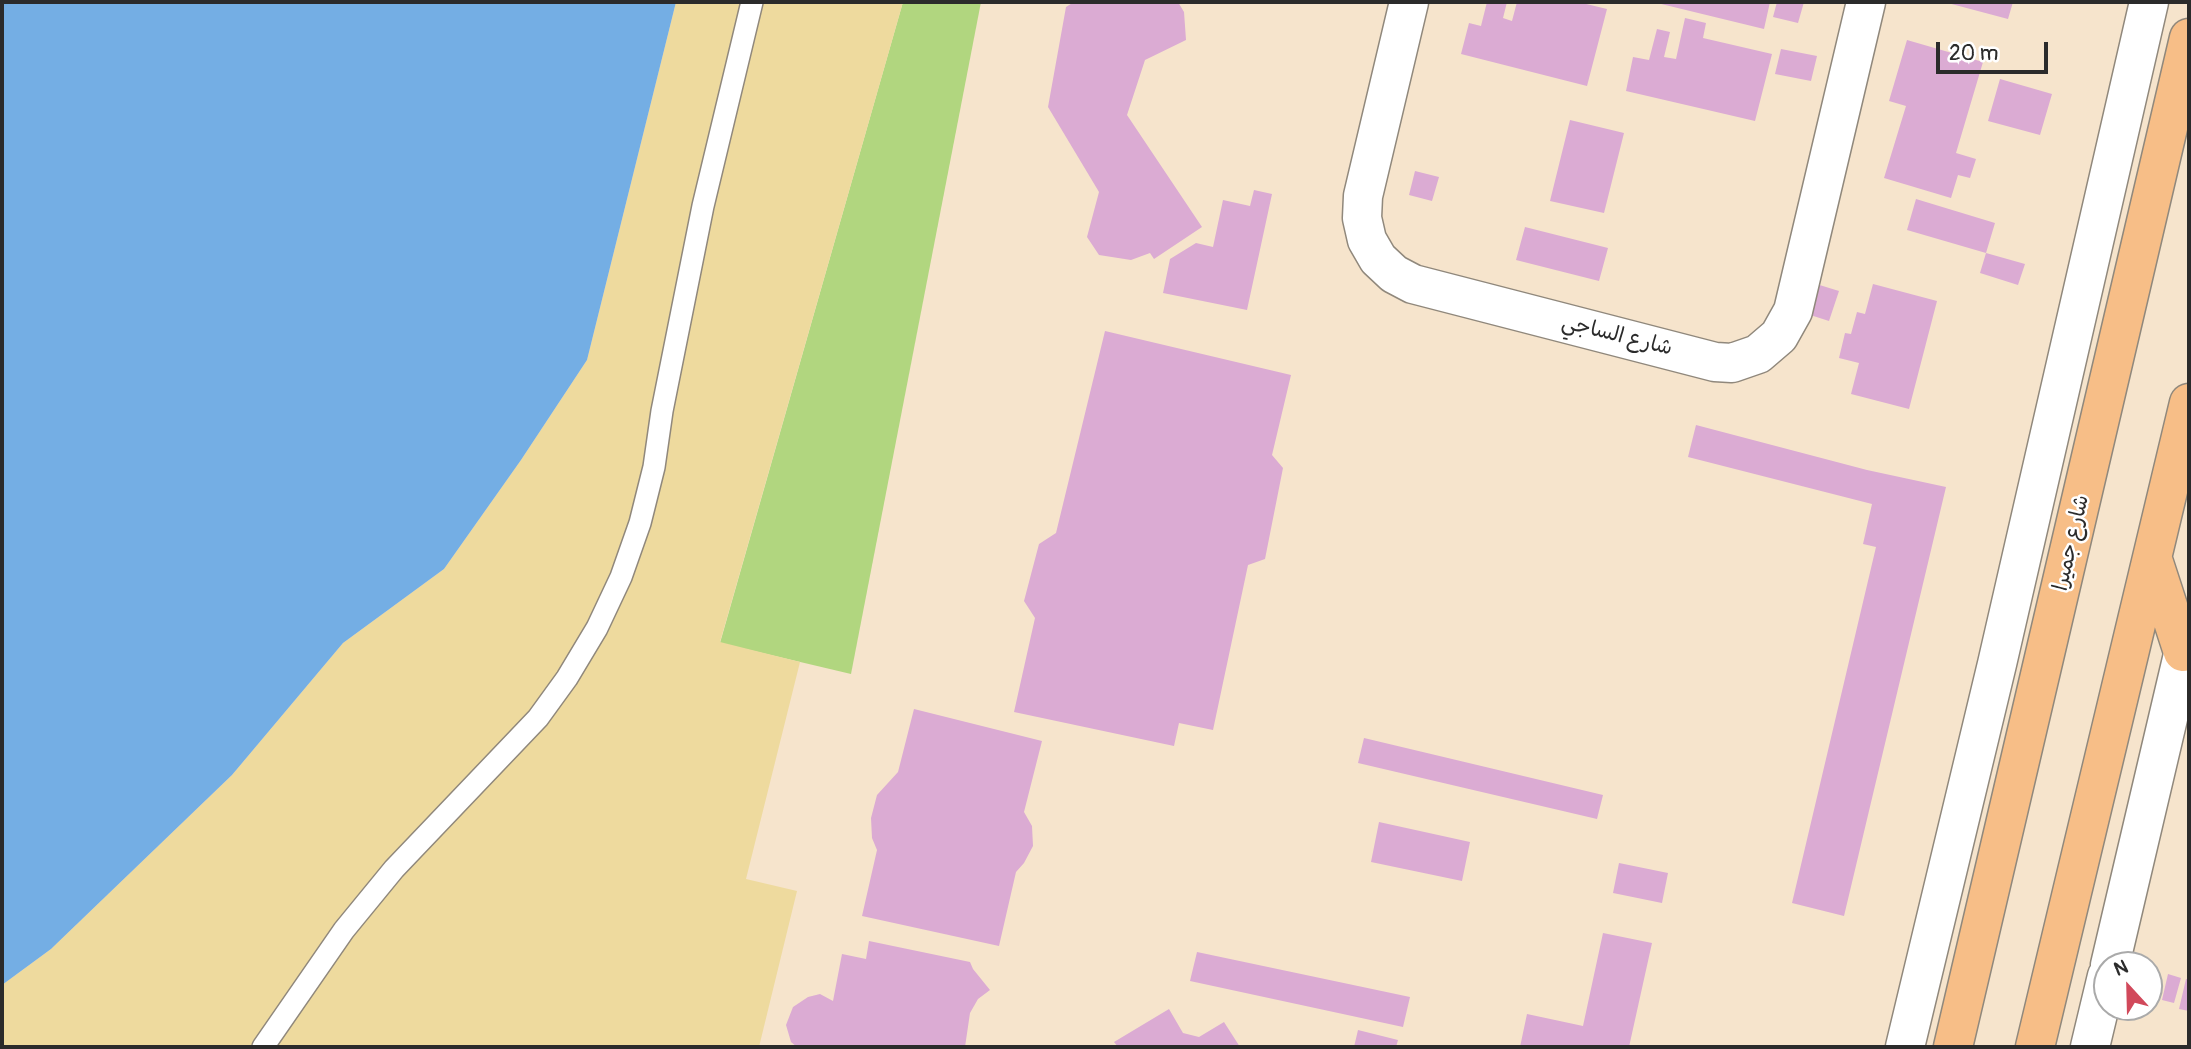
<!DOCTYPE html>
<html>
<head>
<meta charset="utf-8">
<style>
  body { margin:0 }
  #map { position:relative; width:2191px; height:1049px; overflow:hidden; background:#f6e4cc; font-family:Pangolin,sans-serif }
  canvas { display:block }
  .frame { position:absolute; inset:0; border:4px solid #2b2b2b; pointer-events:none }
  .north { position:absolute; left:2093px; top:951px; width:70px; height:70px; box-sizing:border-box; background:#fff; border:2px solid #aaa; border-radius:50%; rotate:338deg; font-size:19px; font-weight:700; line-height:28px; text-align:center; color:#2b2b2b }
  .north::after { content:''; display:block; margin:auto; width:24px; height:32px; background:#d1495b; clip-path:polygon(50% 0,100% 100%,50% 72%,0 100%) }
  .scale { position:absolute; left:1936px; top:42px; width:112px; height:32px; box-sizing:border-box; border:4px solid #2b2b2b; border-top:0; padding-left:9px; font-size:21px; line-height:24px; white-space:nowrap; color:#2b2b2b; -webkit-text-stroke:5px #fff; paint-order:stroke }
</style>
</head>
<body>
<div id="map">
<canvas width="2191" height="1049"></canvas>
<div class="frame"></div>
<div class="north">N</div>
<div class="scale">20 m</div>
</div>
<script>
const context = document.querySelector('canvas').getContext('2d');
context.lineJoin = 'round';
function paint(path, color) { context.fillStyle = color; context.fill(path, 'evenodd'); }
const poly = rows => new Path2D(rows.map(r => 'M' + r).join(''));
function trace(path, color, width, dash) { context.strokeStyle = color; context.lineWidth = width; context.lineCap = dash ? 'butt' : 'round'; context.setLineDash(dash || []); context.stroke(path); }
function write(font, color, halo, rows, align = 'center') {
  context.font = font + ' Pangolin,"Playpen Sans Arabic",sans-serif'; context.lineWidth = 5; context.setLineDash([]); context.textBaseline = 'middle'; context.strokeStyle = halo; context.fillStyle = color; for (const [text, x, y, turn = 0] of rows) {
    context.save(); context.translate(x, y); context.rotate((+turn || 0) * Math.PI / 180); context.textAlign = isNaN(turn) ? turn : align; if (halo) context.strokeText(text, 0, 0); context.fillText(text, 0, 0); context.restore();
  }
}
paint(poly([
  [903,2,981,2,851,674,720,643]
]), '#b1d67f');
paint(poly([
  [676,2,903,2,720,642,800,662,746,879,797,891,759,1047,2,1047,2,985,51,949,232,775,343,643,444,569,521,460,587,360]
]), '#eeda9e');
paint(poly([
  [2,2,676,2,587,360,521,460,444,569,343,643,232,775,51,949,2,985]
]), '#74aee4');
paint(poly([
  [1074,2,1178,2,1184,12,1186,40,1145,60,1127,115,1202,227,1154,259,1150,253,1131,260,1099,255,1087,237,1099,192,1048,107,1066,7],
  [1487,2,1507,2,1503,18,1512,21,1517,2,1578,2,1607,9,1587,86,1461,54,1469,23,1481,26],
  [1653,2,1770,2,1764,29],
  [1777,2,1804,2,1798,23,1773,17],
  [1944,2,2013,2,2008,19],
  [1685,18,1706,23,1703,38,1772,54,1755,121,1626,91,1633,57,1649,60,1657,29,1670,32,1664,57,1676,59],
  [1907,40,1983,62,1956,153,1976,159,1970,178,1958,175,1951,198,1884,178,1906,106,1889,101],
  [1781,49,1817,56,1811,81,1775,74],
  [2000,79,2052,94,2040,135,1988,121],
  [1570,120,1624,133,1604,213,1550,201],
  [1415,171,1439,177,1432,201,1409,195],
  [1254,190,1272,194,1247,310,1163,293,1170,259,1196,243,1213,247,1223,200,1250,206],
  [1916,199,1995,223,1986,253,1907,230],
  [1525,227,1608,248,1599,281,1516,260],
  [1986,253,2025,264,2018,285,1980,273],
  [1813,283,1839,291,1829,321,1804,313],
  [1873,284,1937,301,1909,409,1851,394,1859,363,1839,358,1845,333,1851,334,1857,312,1865,314],
  [1105,331,1291,375,1272,455,1283,468,1265,559,1248,565,1213,730,1179,723,1174,746,1014,712,1035,618,1024,601,1039,544,1056,533],
  [1696,425,1867,470,1946,487,1844,916,1792,903,1876,547,1863,544,1872,504,1688,457],
  [914,709,1042,741,1024,812,1032,826,1033,846,1024,863,1016,872,999,946,862,916,877,850,872,838,871,818,877,795,898,772],
  [1364,738,1603,795,1597,819,1358,763],
  [1379,822,1470,842,1462,881,1371,862],
  [1619,863,1668,873,1662,903,1613,893],
  [1603,933,1652,943,1629,1047,1520,1047,1527,1014,1583,1026],
  [869,941,970,962,973,969,990,990,978,999,970,1013,965,1047,797,1047,791,1042,786,1025,793,1007,808,997,820,994,833,1001,842,954,866,959],
  [1197,952,1410,997,1403,1027,1190,981],
  [2168,974,2181,978,2174,1003,2162,1000],
  [2186,979,2189,980,2189,1011,2179,1009],
  [1169,1009,1183,1033,1199,1037,1224,1022,1240,1047,1118,1047,1114,1042],
  [1358,1030,1398,1040,1396,1047,1354,1047]
]), '#dbabd3');
const service = poly([
  [263,1047,344,930,394,869,538,718,567,678,597,628,621,577,640,523,654,467,662,411,703,206,752,2]
]);
const minor = poly([
  [1409,2,1363,196,1362,218,1367,240,1378,259,1394,274,1413,284,1715,362,1732,363,1758,354,1779,336,1793,311,1866,2],
  [2110,965,2189,629],
  [1905,1047,1997,664,2149,2],
  [2090,1047,2107,976]
]);
const primary = poly([
  [2153,560,2183,652],
  [1953,1047,2189,38],
  [2035,1047,2189,403]
]);
trace(service, '#90887c', 24);
trace(minor, '#90887c', 41);
trace(primary, '#90887c', 41);
trace(service, '#fff', 21);
trace(minor, '#fff', 38);
trace(primary, '#f7be87', 38);
write('21px', '#2b2b2b', '#fff', [
  ["شارع الساجي",1617,336,14],
  ["شارع جميرا",2072,543,-77]
]);
</script>
</body>
</html>
